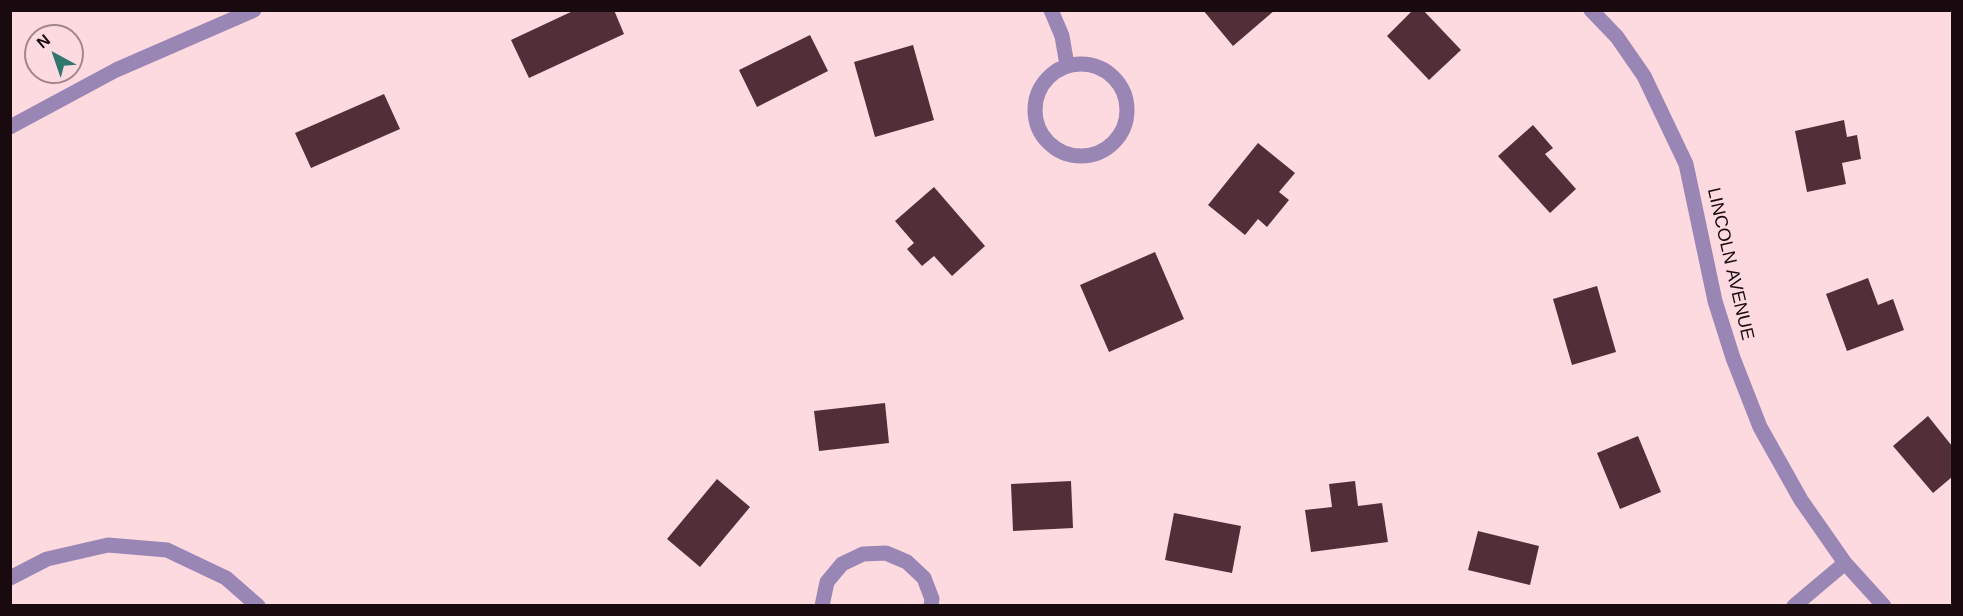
<!DOCTYPE html>
<html>
<head>
<meta charset="utf-8">
<style>
  body { margin:0 }
  #map { position:relative; width:1963px; height:616px; overflow:hidden; background:#fdd9e0; font-family:Arial,sans-serif }
  canvas { display:block }
  .frame { position:absolute; inset:0; border:12px solid #180a0e; pointer-events:none }
  .north { position:absolute; left:24px; top:24px; width:60px; height:60px; box-sizing:border-box; background:#fdd9e0; border:2px solid #a1868c; border-radius:50%; rotate:320deg; font-size:16px; font-weight:700; line-height:24px; text-align:center; color:#180a0e }
  .north::after { content:''; display:block; margin:auto; width:21px; height:27px; background:#31776e; clip-path:polygon(50% 0,100% 100%,50% 72%,0 100%) }
</style>
</head>
<body>
<div id="map">
<canvas width="1963" height="616"></canvas>
<div class="frame"></div>
<div class="north">N</div>
</div>
<script>
const context = document.querySelector('canvas').getContext('2d');
context.lineJoin = 'round';
function paint(path, color) { context.fillStyle = color; context.fill(path, 'evenodd'); }
const poly = rows => new Path2D(rows.map(r => 'M' + r).join(''));
function trace(path, color, width, dash) { context.strokeStyle = color; context.lineWidth = width; context.lineCap = dash ? 'butt' : 'round'; context.setLineDash(dash || []); context.stroke(path); }
function write(font, color, halo, rows, align = 'center') {
  context.font = font + ' Arial,sans-serif'; context.lineWidth = 6; context.setLineDash([]); context.textBaseline = 'middle'; context.strokeStyle = halo; context.fillStyle = color; for (const [text, x, y, turn = 0] of rows) {
    context.save(); context.translate(x, y); context.rotate((+turn || 0) * Math.PI / 180); context.textAlign = isNaN(turn) ? turn : align; if (halo) context.strokeText(text, 0, 0); context.fillText(text, 0, 0); context.restore();
  }
}
paint(poly([
  [575,10,614,10,624,34,529,78,511,40],
  [1203,10,1275,10,1233,46],
  [1413,10,1423,10,1461,50,1429,80,1387,36],
  [810,35,828,71,757,107,739,70],
  [913,45,934,120,875,137,854,62],
  [384,94,400,129,311,168,295,133],
  [1844,120,1847,137,1857,135,1861,159,1842,163,1846,184,1807,192,1795,131],
  [1533,125,1553,148,1545,154,1576,189,1550,213,1498,156],
  [1258,143,1295,173,1279,192,1289,200,1267,227,1258,219,1245,235,1208,205],
  [934,187,985,246,952,276,934,256,922,266,907,249,914,243,895,221],
  [1155,252,1184,319,1109,352,1080,285],
  [1868,278,1878,305,1893,299,1904,330,1847,351,1826,294],
  [1597,286,1616,352,1572,365,1553,299],
  [885,403,889,443,819,451,814,411],
  [1928,416,1952,446,1952,477,1933,493,1893,446],
  [1638,436,1661,492,1620,509,1597,453],
  [717,479,750,507,700,567,667,539],
  [1071,481,1073,528,1013,531,1011,484],
  [1355,481,1358,506,1382,503,1388,542,1311,552,1305,510,1332,507,1329,484],
  [1174,513,1241,526,1232,573,1165,560],
  [1478,531,1539,546,1530,585,1468,570]
]), '#522f38');
trace(poly([
  [1051,10,1062,36,1067,65],
  [1591,10,1617,37,1644,76,1686,164,1715,301,1733,358,1760,427,1801,500,1845,563,1884,606],
  '1035 110a46 46 0 1 1 92 0a46 46 0 1 1-92 0Z',
  [10,578,47,559,108,545,167,550,226,578,258,606],
  [822,606,827,582,842,564,863,554,886,553,907,562,924,578,932,599,931,606],
  [1794,606,1845,563]
]), '#9986b5', 15);
trace(poly([
  [10,127,116,70,254,10]
]), '#9986b5', 15);
write('18px', '#180a0e', '#fdd9e0', [
  ["LINCOLN AVENUE",1730,264,77]
]);
</script>
</body>
</html>
